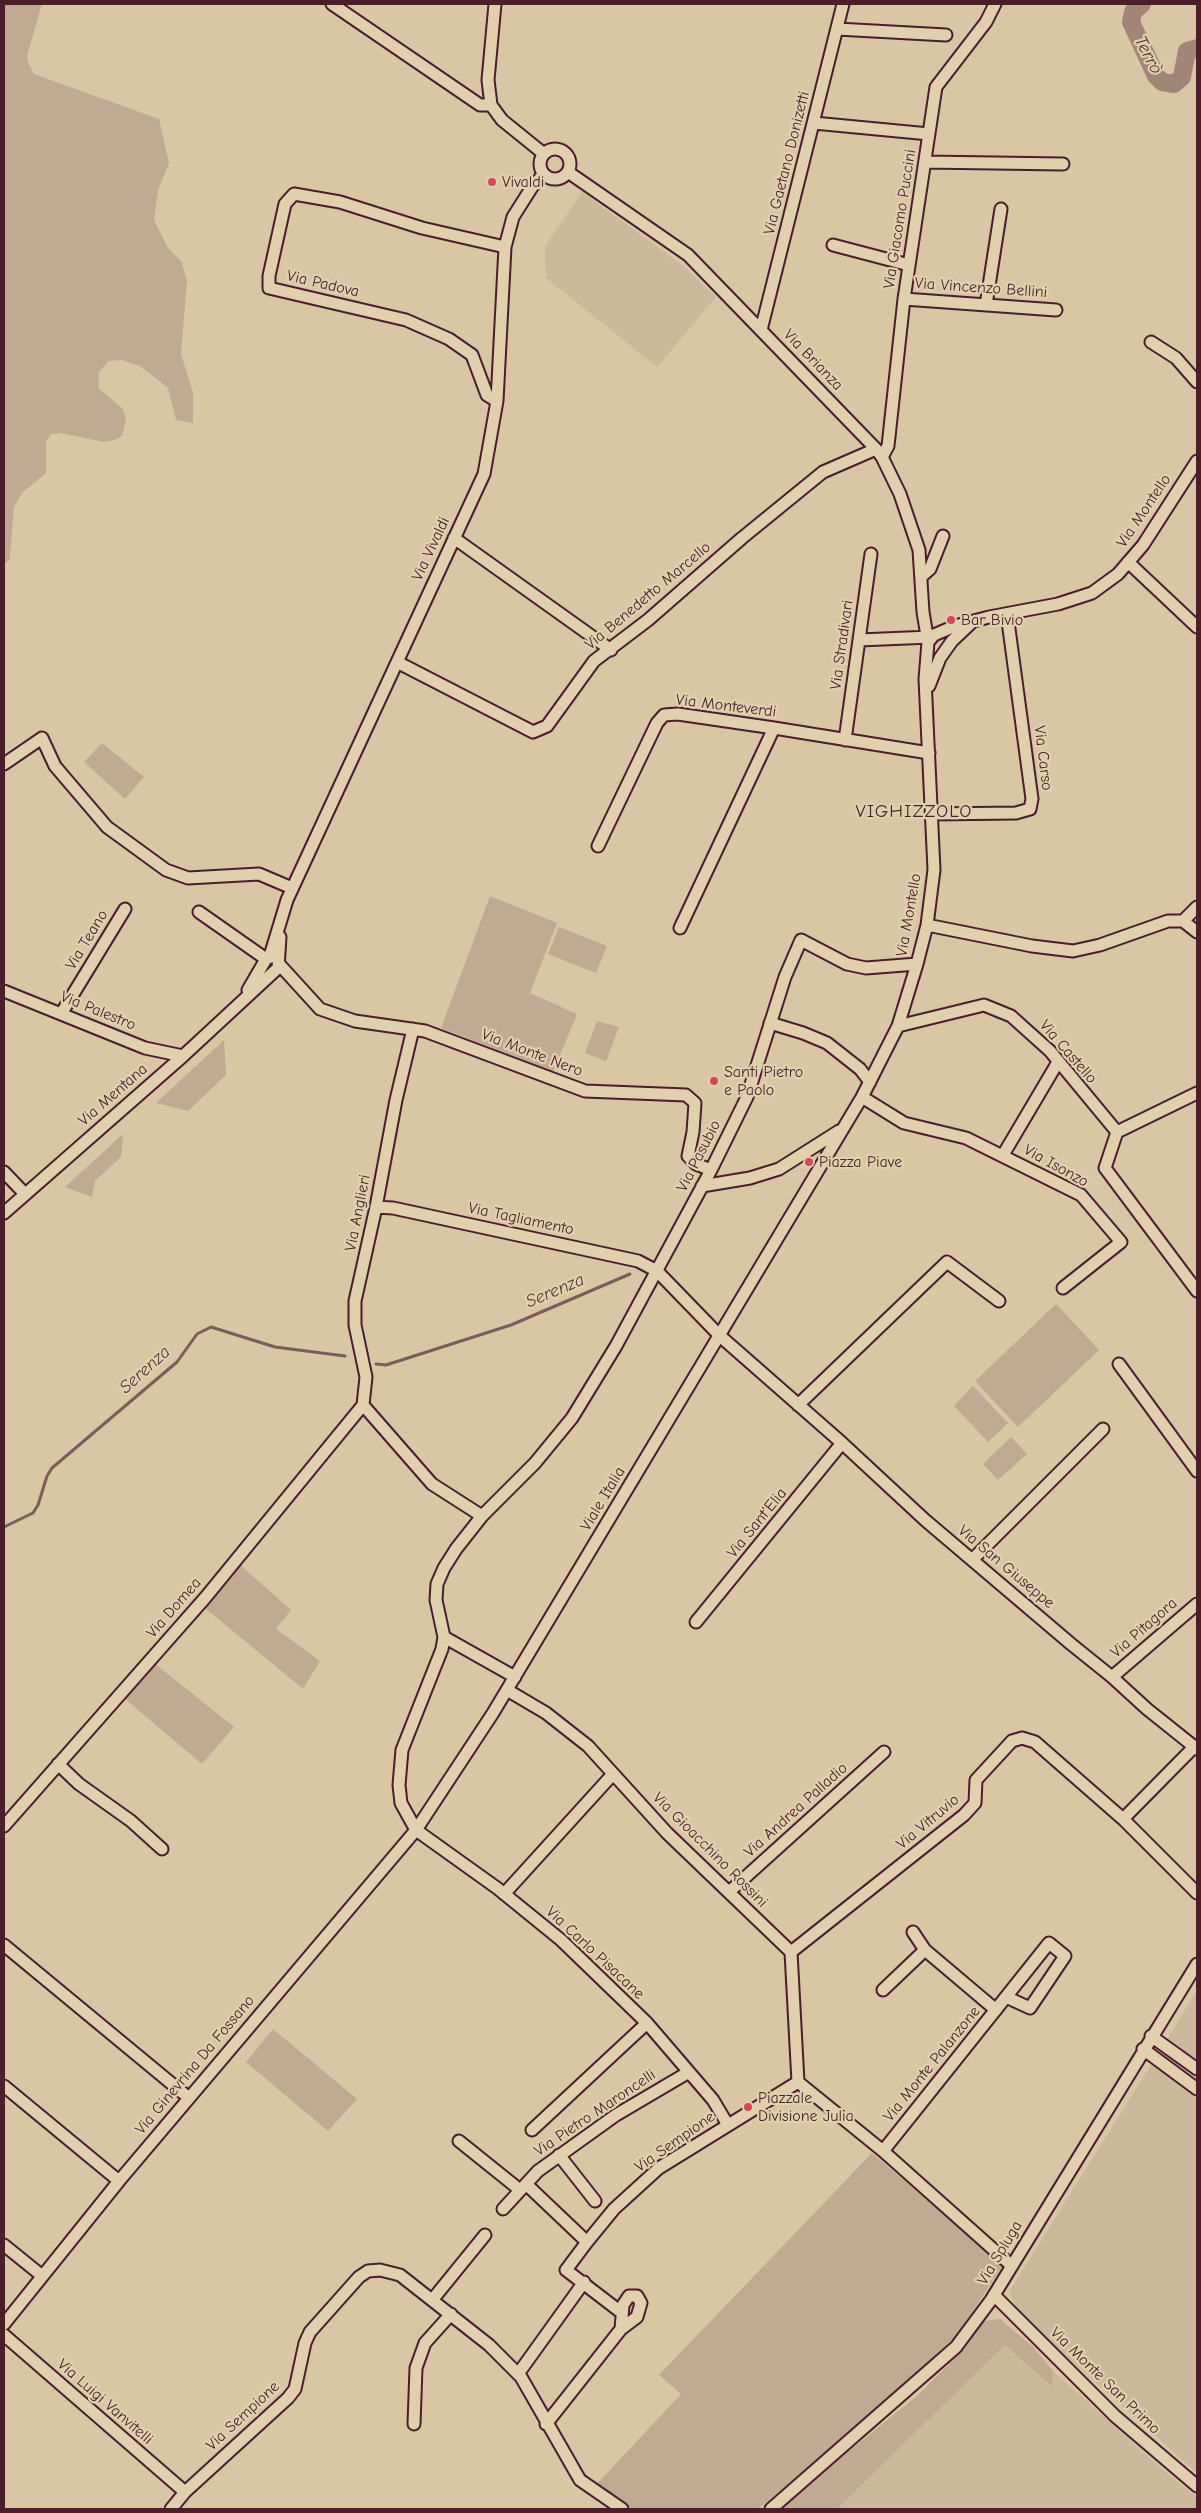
<!DOCTYPE html>
<html>
<head>
<meta charset="utf-8">
<style>
  body { margin:0 }
  #map { position:relative; width:1201px; height:2513px; overflow:hidden; background:#d8c6a5; font-family:"Comic Neue",sans-serif }
  canvas { display:block }
  .frame { position:absolute; inset:0; border:5px solid #4a1f2b; pointer-events:none }
</style>
</head>
<body>
<div id="map">
<canvas width="1201" height="2513"></canvas>
<div class="frame"></div>
</div>
<script>
const context = document.querySelector('canvas').getContext('2d');
context.lineJoin = 'round';
function paint(path, color) { context.fillStyle = color; context.fill(path, 'evenodd'); }
const poly = rows => new Path2D(rows.map(r => 'M' + r).join(''));
function trace(path, color, width, dash) { context.strokeStyle = color; context.lineWidth = width; context.lineCap = dash ? 'butt' : 'round'; context.setLineDash(dash || []); context.stroke(path); }
function write(font, color, halo, rows, align = 'center') {
  context.font = font + ' "Comic Neue",sans-serif'; context.lineWidth = 4.5; context.setLineDash([]); context.textBaseline = 'middle'; context.strokeStyle = halo; context.fillStyle = color; for (const [text, x, y, turn = 0] of rows) {
    context.save(); context.translate(x, y); context.rotate((+turn || 0) * Math.PI / 180); context.textAlign = isNaN(turn) ? turn : align; if (halo) context.strokeText(text, 0, 0); context.fillText(text, 0, 0); context.restore();
  }
}
paint(poly([
  [582,192,682,265,716,297,657,367,546,278,545,246],
  [1197,1991,1197,2473,1020,2315,1009,2292],
  [1005,2345,1051,2387,1053,2371,1163,2470,1197,2497,1197,2509,837,2509]
]), '#ccb89b');
paint(poly([
  [4,4,42,4,27,56,28,62,34,74,159,119,169,163,158,190,154,220,168,248,181,261,187,281,181,354,193,393,193,423,176,420,168,388,140,366,122,360,109,361,99,372,98,388,122,408,126,418,122,436,115,440,104,442,61,433,51,434,46,442,46,473,22,493,14,507,10,556,9,561,4,564],
  [102,743,144,777,125,799,84,762],
  [490,896,557,923,530,993,577,1014,553,1072,441,1028],
  [559,927,607,946,596,973,548,954],
  [597,1021,619,1027,606,1061,585,1053],
  [224,1040,226,1075,188,1111,156,1103],
  [123,1134,121,1157,95,1181,92,1197,65,1187],
  [1056,1304,1099,1350,1018,1427,975,1381],
  [973,1386,1008,1423,988,1442,954,1406],
  [1011,1437,1027,1454,998,1480,983,1464],
  [239,1564,291,1610,276,1629,320,1661,303,1689,205,1608],
  [154,1663,234,1727,202,1764,124,1698],
  [273,2029,357,2099,328,2131,246,2062],
  [872,2153,1003,2265,957,2335,901,2389,758,2509,632,2509,596,2485,681,2394,659,2375],
  [1000,2319,1033,2347,1053,2371,1052,2387,1005,2345,837,2509,778,2509,918,2395,965,2348,983,2321]
]), '#c0aa91');
trace(poly([
  [376,1364,386,1365,511,1325,630,1274],
  [4,1527,33,1513,38,1505,47,1476,52,1468,177,1362,197,1334,211,1327,275,1347,345,1356]
]), '#7e5c58', 3);
trace(poly([
  [1142,4,1133,12,1131,22,1156,76,1162,82,1174,84,1182,77,1187,51,1197,48]
]), '#a18576', 18);
const minor = poly([
  [332,4,480,105,491,105],
  [495,4,488,80,491,105,502,120,544,154],
  [837,29,946,35],
  [814,123,929,134],
  '540 164a15 15 0 1 1 30 0a15 15 0 1 1-30 0Z',
  [925,162,1063,164],
  [833,245,909,265],
  [904,299,1056,310],
  [986,305,1001,209],
  [761,330,843,4],
  [1151,342,1176,358,1197,382],
  [497,401,487,395,472,355,449,339,406,320,269,288,269,276,285,204,294,194,340,202,422,228,505,247],
  [882,457,888,446,904,299,936,87,986,22,995,4],
  [454,538,611,650],
  [1128,562,1197,627],
  [921,577,930,569,943,536],
  [859,640,931,637],
  [928,642,934,635,955,626,989,617,1058,604,1092,593,1118,574,1143,545,1197,461],
  [397,662,533,732,547,726,594,661,648,620,742,538,823,472,876,449],
  [929,686,940,658,952,641,970,624],
  [845,740,871,554],
  [4,764,42,738,55,766,107,827,166,870,188,878,259,874,292,888],
  [932,814,1016,813,1030,809,1032,799,1007,614],
  [598,846,657,723,664,715,678,714,774,728,929,753],
  [199,912,266,959],
  [1183,921,1197,907],
  [927,925,1032,946,1073,951,1100,945,1168,921,1183,921,1197,932],
  [680,928,774,728],
  [270,956,287,900,484,474,497,401,505,247,513,217,532,187,544,174],
  [279,964,320,1009,355,1021,425,1031,585,1091,686,1095,695,1103,693,1132,688,1156,696,1164,711,1170],
  [248,990,266,959,273,956],
  [4,991,145,1048,183,1056],
  [61,1014,125,909],
  [770,1023,803,1033,827,1043,860,1069,870,1082],
  [898,1026,984,1005,1011,1016,1050,1051,1117,1132],
  [862,1097,904,1123,966,1138,1081,1195,1121,1242,1063,1288],
  [1117,1132,1105,1168,1197,1291],
  [1117,1132,1197,1093],
  [1003,1155,1058,1062],
  [4,1172,25,1194],
  [702,1186,750,1178,779,1169,839,1131],
  [376,1207,393,1208,638,1261,657,1271,720,1336,842,1443,925,1520,1071,1644,1112,1677,1147,1709,1197,1749],
  [4,1213,183,1056,278,968,280,937],
  [1119,1364,1197,1471],
  [363,1405,432,1484,482,1516],
  [798,1405,947,1262,999,1301],
  [972,1560,1103,1429],
  [696,1622,842,1443],
  [444,1637,515,1677],
  [1112,1677,1197,1604],
  [507,1690,546,1713,588,1746,667,1833,791,1952,798,2082],
  [58,1764,79,1784,131,1821,162,1849],
  [1123,1819,1195,1746],
  [4,1826,205,1598,363,1405,366,1377,355,1325,355,1301,376,1207,396,1100,413,1029],
  [729,1892,884,1752],
  [504,1894,613,1774],
  [913,1932,925,1950],
  [4,1945,189,2098],
  [791,1952,964,1815,975,1803,976,1780,1012,1741,1022,1738,1035,1742,1123,1819,1197,1893],
  [883,1990,925,1950,996,2010],
  [1151,2036,1197,2069],
  [1143,2049,1197,2089],
  [798,2082,883,2151,1012,2266],
  [4,2086,119,2181],
  [728,2125,713,2100,647,2023,561,1940,497,1888,416,1830,401,1803,399,1785,402,1750,442,1649,444,1637,436,1600,437,1584,444,1568,456,1549,482,1516,535,1463,572,1418,616,1346,711,1170,747,1097,785,977,801,940,847,964,866,968,917,964],
  [532,2130,647,2023],
  [459,2141,520,2190],
  [883,2151,1049,1943,1065,1956,1030,2008,1006,1997],
  [559,2155,595,2201],
  [526,2184,587,2242],
  [503,2209,538,2171,616,2115,689,2072],
  [4,2245,41,2275],
  [994,2295,1115,2416,1197,2486],
  [433,2299,485,2235],
  [622,2313,566,2270,587,2242,614,2209,659,2168,798,2082],
  [4,2324,119,2181,416,1830,493,1713,862,1097,898,1026,917,964,927,925,934,870,925,679,928,642,923,612,919,550,900,494,882,457,876,449,688,255,568,172],
  [4,2335,185,2492],
  [518,2374,584,2282],
  [414,2424,416,2368,425,2343,451,2314],
  [546,2424,621,2329,637,2317,641,2303,637,2296,629,2296,623,2305,621,2329],
  [171,2509,185,2492,288,2398,295,2389,305,2343,310,2332,359,2277,368,2271,380,2270,400,2275,489,2345,521,2377,580,2480,622,2509],
  [771,2509,956,2347,991,2300,1197,1964]
]);
trace(minor, '#4a1f2b', 15);
trace(minor, '#e1d0ad', 11);
for (const [x, y, r, color] of [
  [492,182,5,"#d1495b"],
  [951,620,5,"#d1495b"],
  [714,1081,5,"#d1495b"],
  [809,1162,5,"#d1495b"],
  [748,2107,5,"#d1495b"]
]) { const dot = new Path2D(); dot.arc(x, y, r, 0, 2 * Math.PI); context.fillStyle = color; context.fill(dot); trace(dot, '#e1d0ad', 2); }
write('16px', '#4a1f2b', '#e1d0ad', [
  ["Via Gaetano Donizetti",787,163,-76],
  ["Via Giacomo Puccini",900,219,-81],
  ["Via Padova",323,284,13],
  ["Via Vincenzo Bellini",981,288,4],
  ["Via Brianza",813,360,46],
  ["Via Montello",1144,511,-56],
  ["Via Vivaldi",431,549,-65],
  ["Via Benedetto Marcello",648,596,-40],
  ["Via Stradivari",842,645,-82],
  ["Via Monteverdi",726,706,7],
  ["Via Carso",1043,758,83],
  ["Via Montello",909,915,-80],
  ["Via Teano",87,940,-59],
  ["Via Palestro",98,1011,22],
  ["Via Castello",1068,1052,49],
  ["Via Monte Nero",532,1053,21],
  ["Via Mentana",113,1095,-41],
  ["Via Pasubio",699,1156,-63],
  ["Via Isonzo",1056,1166,29],
  ["Via Anglieri",358,1213,-79],
  ["Via Tagliamento",521,1219,12],
  ["Viale Italia",603,1499,-59],
  ["Via Sant'Elia",757,1523,-51],
  ["Via San Giuseppe",1006,1567,40],
  ["Via Domea",174,1608,-49],
  ["Via Pitagora",1144,1628,-41],
  ["Via Andrea Palladio",796,1810,-42],
  ["Via Vitruvio",928,1822,-40],
  ["Via Gioacchino Rossini",710,1850,45],
  ["Via Carlo Pisacane",595,1953,43],
  ["Via Monte Palanzone",932,2064,-51],
  ["Via Ginevrina Da Fossano",195,2065,-50],
  ["Via Pietro Maroncelli",595,2113,-34],
  ["Via Sempione",675,2142,-35],
  ["Via Spluga",1000,2253,-59],
  ["Via Monte San Primo",1105,2381,44],
  ["Via Luigi Vanvitelli",105,2402,41],
  ["Via Sempione",243,2416,-43]
]);
write('16px', '#4a1f2b', '#e1d0ad', [
  ["Vivaldi",502,182],
  ["Bar Bivio",961,620],
  ["Santi Pietro",724,1072],
  ["e Paolo",724,1090],
  ["Piazza Piave",819,1162],
  ["Piazzale",758,2098],
  ["Divisione Julia",758,2116]
], 'left');
write('italic 18px', '#5b333a', '#e1d0ad', [
  ["Terrò",1148,55,62],
  ["Serenza",555,1291,-23],
  ["Serenza",145,1370,-42]
]);
context.letterSpacing = '1px';
write('19px', '#4a1f2b', '#e1d0ad', [
  ["VIGHIZZOLO",914,812]
]);
context.letterSpacing = '0px';
</script>
</body>
</html>
